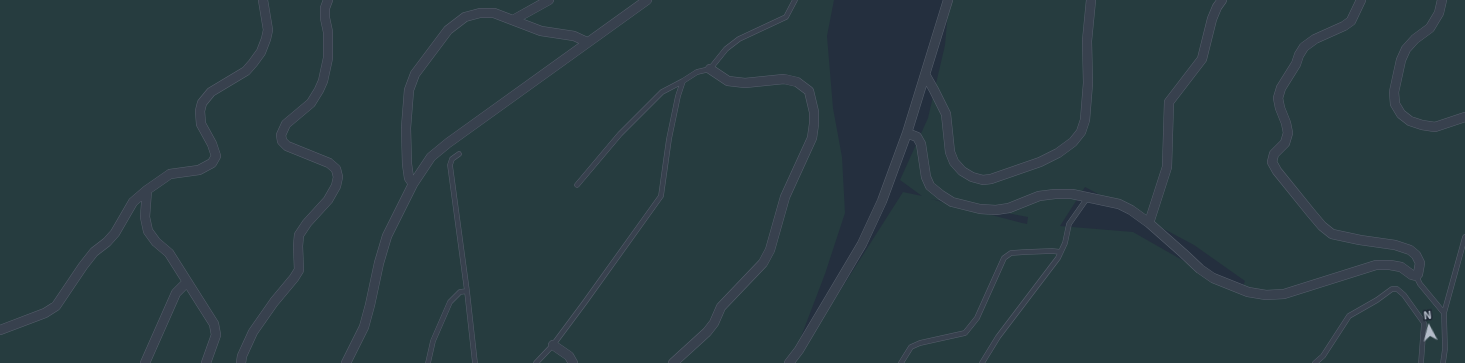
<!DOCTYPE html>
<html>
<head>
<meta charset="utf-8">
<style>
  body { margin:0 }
  #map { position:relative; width:1465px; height:363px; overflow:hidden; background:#242f3e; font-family:"Exo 2",sans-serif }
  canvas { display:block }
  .north { position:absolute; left:1409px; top:307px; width:40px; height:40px; -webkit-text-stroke:3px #1d2633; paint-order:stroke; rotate:353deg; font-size:11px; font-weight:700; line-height:16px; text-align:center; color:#b4bcc9 }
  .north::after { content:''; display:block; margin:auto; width:14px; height:18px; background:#b4bcc9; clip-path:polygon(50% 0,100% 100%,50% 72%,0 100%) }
</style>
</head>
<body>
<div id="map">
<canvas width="1465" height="363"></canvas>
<div class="north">N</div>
</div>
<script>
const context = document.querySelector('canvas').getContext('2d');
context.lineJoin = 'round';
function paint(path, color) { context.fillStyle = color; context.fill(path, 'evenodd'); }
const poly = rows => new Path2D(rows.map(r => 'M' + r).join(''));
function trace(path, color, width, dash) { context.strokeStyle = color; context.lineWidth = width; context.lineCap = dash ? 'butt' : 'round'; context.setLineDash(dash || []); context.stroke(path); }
paint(poly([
  [0,0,834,0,827,36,833,108,842,157,845,213,825,274,791,363,0,363],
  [949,0,1465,0,1465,363,794,363,903,192,922,196,900,180,928,118,945,45],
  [1085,187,1194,245,1245,281,1240,293,1133,232,1060,226],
  [931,199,1028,217,1027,224,1022,223]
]), '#263c3f');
const service = poly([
  [459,154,452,159,450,165,467,291],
  [577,185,620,134,662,92,683,81],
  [1416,276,1420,284,1444,313],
  [428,363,433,341,450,302,460,292,467,291,475,363],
  [536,363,553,345,585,302,661,196,669,139,678,96,683,81,697,72,710,69,726,49,739,39,786,17,795,0],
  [901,363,911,347,920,343,965,333,977,318,1004,258,1011,253,1026,252,1052,251,1061,252],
  [982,363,998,337,1058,258,1065,243,1069,224,1088,197],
  [1315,363,1323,356,1349,316,1377,300,1392,289,1397,289,1404,295,1424,323,1421,363],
  [1443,363,1445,349,1444,313,1465,237]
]);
const minor = poly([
  [1442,0,1439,13,1430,28,1415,39,1406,49,1401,60,1394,92,1395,104,1401,114,1410,121,1422,125,1435,127,1465,117],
  [513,20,549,0],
  [926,76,934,90,946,114,950,152,954,162,962,171,972,177,983,180,991,179,1040,162,1058,153,1073,142,1081,132,1085,120,1088,83,1087,41,1091,0],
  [907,133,917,137,921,144,926,177,930,186,941,195,952,202,980,209,996,210,1009,208,1039,196,1055,194,1072,194,1119,204,1131,210,1149,223,1183,253,1200,269,1213,278,1248,292,1266,295,1284,294,1376,265,1390,265,1401,267,1412,275,1416,276,1418,274,1420,263,1416,255,1410,250,1395,245,1360,240,1332,234,1322,226,1311,213,1277,171,1272,162,1274,154,1285,143,1288,133,1286,123,1280,108,1278,98,1281,88,1296,64,1299,55,1304,47,1315,39,1344,26,1351,21,1361,0],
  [413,184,409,178,407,164,406,128,409,90,415,74,448,30,465,17,480,13,494,13,541,31,574,36,587,42],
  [147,190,145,217,148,231,156,242,169,253,214,324,216,335,206,363],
  [1149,223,1167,167,1169,102,1202,59,1212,19,1217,7,1222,0],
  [0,330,45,313,56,306,83,266,94,252,107,242,115,233,133,202,147,190,170,174,199,170,212,163,216,156,212,144,201,124,200,111,202,103,211,92,246,71,253,63,261,52,266,39,268,30,263,0],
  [553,345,569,356,573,363],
  [145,363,176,293,187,282],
  [241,363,242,356,253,332,274,302,294,278,299,270,298,246,299,235,307,223,328,200,336,186,338,177,336,169,329,163,287,146,282,141,281,135,286,124,311,103,319,90,323,81,328,58,328,32,325,18,325,8,328,0],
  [346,363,364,327,370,305,379,263,387,236,413,184,431,157,448,143,647,0],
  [673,363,707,332,714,323,721,307,763,263,770,250,785,197,812,138,814,124,814,112,809,91,797,82,784,79,745,83,728,81,710,69],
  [789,363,799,350,862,244,882,201,907,133,948,0]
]);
trace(service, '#565f6c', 5.5);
trace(minor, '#565f6c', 10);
trace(service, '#38414e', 4.5);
trace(minor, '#38414e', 9);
</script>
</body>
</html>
